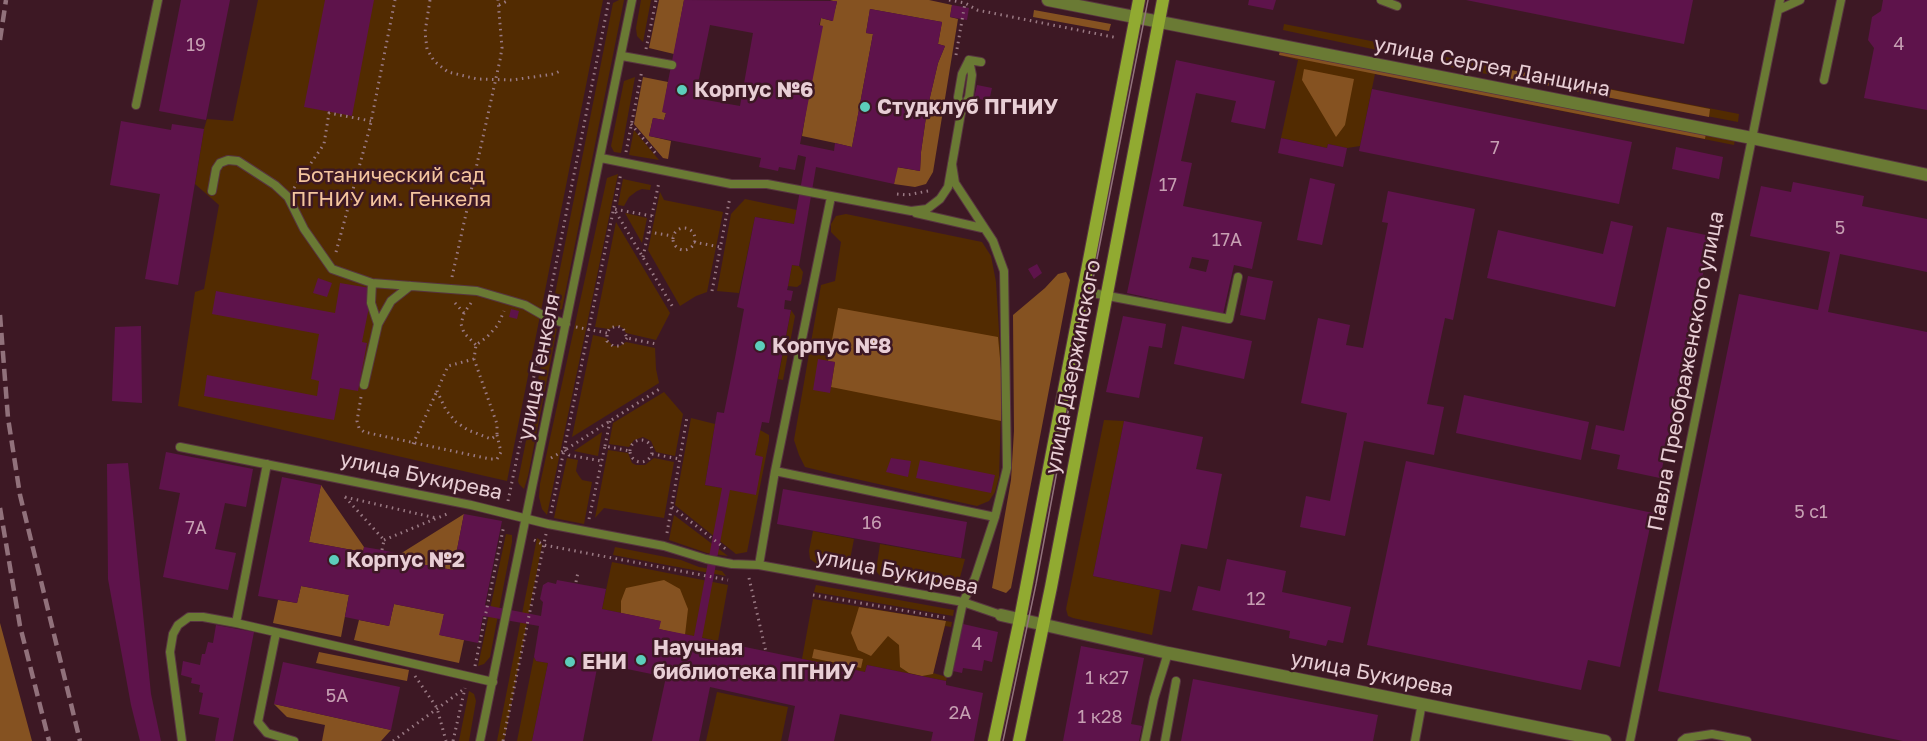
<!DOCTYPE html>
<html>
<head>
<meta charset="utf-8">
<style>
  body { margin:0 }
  canvas { display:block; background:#3d1824 }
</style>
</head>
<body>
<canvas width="1927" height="741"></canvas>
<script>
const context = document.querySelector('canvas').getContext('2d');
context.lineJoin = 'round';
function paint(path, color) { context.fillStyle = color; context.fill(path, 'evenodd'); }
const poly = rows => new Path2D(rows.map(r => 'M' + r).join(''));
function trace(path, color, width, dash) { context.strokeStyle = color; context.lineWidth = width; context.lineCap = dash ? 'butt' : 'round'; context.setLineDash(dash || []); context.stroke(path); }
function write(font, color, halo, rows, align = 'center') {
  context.font = font + ' "Golos Text",sans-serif'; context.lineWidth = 5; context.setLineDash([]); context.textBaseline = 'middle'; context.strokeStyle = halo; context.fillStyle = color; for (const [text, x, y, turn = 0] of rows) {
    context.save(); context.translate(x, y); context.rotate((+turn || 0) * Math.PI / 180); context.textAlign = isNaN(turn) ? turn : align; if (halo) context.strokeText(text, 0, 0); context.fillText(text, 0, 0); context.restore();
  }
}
paint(poly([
  [258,0,603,0,507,481,178,406,195,292,204,289,219,205,195,184,204,129,207,119,233,121],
  [619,0,624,0,562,309,557,311,552,309,613,3],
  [641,0,651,0,643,42,637,36,636,28],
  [1284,24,1412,49,1410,57,1283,30],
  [1279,55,1735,139,1734,145,1375,74,1360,146,1347,148,1328,144,1327,148,1281,138,1298,60],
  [1446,57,1739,114,1738,122,1445,66],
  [635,77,621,153,614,152,611,146,624,81],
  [634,130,659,160,629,155],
  [618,174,586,329,547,515,542,509,539,497,540,484,607,178],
  [623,179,651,185,650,190,642,189,637,191,629,197,624,206,618,205],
  [660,192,664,200,723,212,707,292,696,296,680,306,648,250],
  [745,199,797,210,794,224,755,217,739,293,717,291,731,214],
  [625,213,647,218,642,243],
  [846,214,982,242,991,256,996,282,1002,380,999,477,995,492,989,501,977,506,838,475,805,467,799,455,794,440,821,285,835,281,841,242,831,232,831,224,836,216],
  [616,222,670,313,656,340,626,333,623,328,617,326,609,329,595,327],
  [792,265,799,266,803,272,801,284,797,287,788,286],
  [791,310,795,316,783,380,778,379],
  [549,325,557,329,528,476,524,489,519,484,518,481],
  [593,335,606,338,613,346,620,346,626,342,655,348,656,369,659,383,572,437],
  [664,392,683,414,675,456,656,452,651,441,643,437,634,440,629,447,609,444,613,423],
  [691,418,715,424,705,485,756,494,755,455,760,430,769,435,769,441,747,552,736,554,675,505],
  [1104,420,1124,421,1093,576,1160,590,1152,635,1073,618,1068,616,1066,609],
  [602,432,598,456,574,451],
  [608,450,628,453,632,463,636,465,645,465,654,458,674,462,664,518,604,508,595,518],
  [567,458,578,460,576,471,579,476,582,480,592,482,584,524,554,518],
  [674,515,728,556,707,553,669,540],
  [813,531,854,539,848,570,817,564,810,559,809,551],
  [506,534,512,535,512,542,490,657,484,664,478,666],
  [537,538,540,540,542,545,504,741,497,741],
  [880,544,965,559,959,581,952,588,946,588,880,576,876,571],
  [615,547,681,560,699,567,722,571,726,576,613,555],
  [612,562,728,585,718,641,659,629,660,621,602,609],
  [816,585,954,610,953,616,814,592],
  [813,599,952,622,951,627,945,626,933,673,947,677,946,681,867,665,865,672,802,659],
  [534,657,536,661,548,663,532,741,517,741],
  [469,691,474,694,476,701,469,741,459,741],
  [717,692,788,707,781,741,706,741]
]), '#522b01');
paint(poly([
  [659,0,684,0,674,54,649,48],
  [830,0,929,0,952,5,950,17,958,19,933,172,926,184,915,187,894,184,896,167,920,171,921,152,927,110,938,63,945,46,938,44,942,22,870,9,866,33,873,34,852,147,835,143,802,136,821,18,832,21,837,2],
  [1034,10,1111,24,1109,31,1033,17],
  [1280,50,1706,133,1705,139,1279,55],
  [1490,66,1710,109,1709,117,1488,74],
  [1304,69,1354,79,1345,125,1336,137,1302,80],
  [643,77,668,82,663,112,666,113,664,120,653,118,649,136,671,141,668,159,663,158,634,124],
  [1066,272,1070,280,1011,588,1006,593,992,588,1011,480,1014,431,1013,315,1045,288,1058,274],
  [838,308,998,337,1002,380,1001,421,831,387,835,362,828,361],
  [321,485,364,547,363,552,309,542],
  [464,514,453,570,399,560,400,554],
  [664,580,680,589,688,609,685,635,659,629,660,621,621,613,621,601,626,588],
  [301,586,349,595,341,637,273,623,278,600,297,603],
  [394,604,444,614,440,635,464,640,459,663,354,640,359,620,389,626],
  [859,607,946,621,933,674,922,676,909,673,900,667,899,645,888,636,871,656,858,650,851,633],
  [0,623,22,704,32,741,0,741],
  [814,649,863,659,861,668,812,658],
  [319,652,409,670,407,681,316,663],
  [274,704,391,730,381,741,322,741,325,725,287,717]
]), '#855221');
paint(poly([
  [181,0,230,0,206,120,159,111],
  [325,0,374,0,352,116,304,107],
  [684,0,837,1,833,21,821,18,819,25,823,26,800,144,834,151,835,143,852,147,873,34,866,33,870,9,942,22,938,44,945,46,938,63,927,110,921,152,920,171,898,167,894,184,816,167,799,266,792,265,788,286,787,290,793,291,791,301,785,300,784,309,791,310,769,423,762,422,755,455,763,457,756,495,730,490,702,638,865,672,867,665,946,681,946,685,983,693,974,741,931,741,933,732,840,714,834,741,788,741,795,706,710,687,699,741,652,741,666,677,598,663,583,741,532,741,548,663,536,661,534,657,539,626,483,616,478,643,439,635,444,614,394,604,389,626,345,617,349,595,301,586,297,603,258,596,282,477,321,485,309,542,363,552,364,547,382,550,400,554,399,560,453,570,464,514,502,521,485,605,541,616,543,602,540,599,543,585,548,582,556,584,557,580,606,589,602,609,661,621,659,629,694,636,722,488,705,485,717,412,724,413,735,358,744,309,737,307,755,217,794,224,806,157,798,155,795,170,779,167,778,171,759,167,761,158,649,136,653,118,664,120,666,113,662,112],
  [710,25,753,33,740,106,695,98],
  [1249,0,1276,0,1273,10,1248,5],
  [1466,0,1693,0,1684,44],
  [1883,0,1927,0,1927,110,1864,98,1874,48,1868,40,1872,17,1881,11],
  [952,5,969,8,967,20,950,17],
  [1176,60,1275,81,1265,129,1231,122,1236,101,1196,93,1181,161,1192,163,1183,206,1262,222,1252,269,1234,265,1223,314,1127,293],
  [1192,257,1209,260,1206,272,1189,268],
  [977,85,992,88,989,101,974,98],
  [1372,89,1632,142,1619,204,1359,151],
  [121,121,171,130,172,124,204,129,178,285,145,279,160,194,110,185],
  [1281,138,1327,148,1328,144,1347,148,1343,167,1278,153],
  [1676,147,1723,157,1719,179,1672,169],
  [1310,178,1335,184,1322,245,1297,240],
  [1793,182,1864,196,1862,206,1927,219,1927,272,1840,254,1828,312,1927,332,1927,741,1903,741,1658,691,1739,294,1818,310,1830,252,1750,236,1761,186,1791,192],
  [1388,191,1475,209,1453,320,1445,318,1427,404,1444,407,1434,455,1364,441,1345,536,1300,527,1306,496,1330,501,1347,413,1301,403,1318,318,1350,325,1346,345,1363,348,1388,223,1382,222],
  [1611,221,1633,226,1615,307,1487,278,1498,230,1603,254],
  [1667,227,1711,236,1660,478,1617,469,1620,455,1591,449,1596,425,1624,431],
  [1037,264,1042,273,1034,279,1028,269],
  [1248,276,1273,281,1265,320,1240,315],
  [318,278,332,283,327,297,313,293],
  [340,283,370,288,370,302,362,342,367,343,358,391,340,388,334,420,204,396,207,375,317,396,319,381,311,379,319,334,212,314,216,291,335,313],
  [511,309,519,311,517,319,509,317],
  [1123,316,1166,324,1162,348,1149,346,1139,398,1106,392],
  [141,326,142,403,112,401,115,327],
  [1182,326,1252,341,1244,379,1174,364],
  [818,359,835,362,830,393,813,390],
  [1464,395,1589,422,1581,460,1456,433],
  [1124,421,1203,437,1196,469,1222,474,1207,549,1181,544,1171,592,1093,576],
  [166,452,253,469,246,507,225,503,215,549,236,553,228,590,163,577,180,493,159,489],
  [891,458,911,461,908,477,886,472],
  [920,460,995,475,991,493,916,478],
  [1406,461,1653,513,1620,667,1588,660,1581,690,1367,645],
  [128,463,151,694,161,741,140,741,131,705,108,579,107,464],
  [783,489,967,522,961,558,777,524],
  [1227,559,1286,571,1282,592,1351,607,1343,643,1328,640,1326,646,1289,638,1290,631,1192,610,1198,586,1220,591],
  [963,624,998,632,992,662,984,660,982,671,963,668,962,673,953,671],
  [216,625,254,632,233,741,215,741,219,718,199,714,203,693,199,692,200,685,191,683,192,678,181,675,183,661,200,665,202,654,205,654,208,642,213,643],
  [1081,646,1144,658,1131,724,1142,726,1139,741,1063,741],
  [283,662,400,687,391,730,274,704],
  [1193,679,1378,715,1373,741,1181,741]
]), '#5e134b');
const lane = poly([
  [1381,0,1397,6],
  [1780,9,1800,0],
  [622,56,672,65],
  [969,60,981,62],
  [1824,80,1841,0],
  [136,105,158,0],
  [961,112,958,97,962,74,969,60],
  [601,158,731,184,767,184,911,211,927,209,940,199,948,187,961,113,969,97,972,75,969,60],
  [212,191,216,169,220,163,228,160,238,161,275,185,288,197,304,229,332,269,372,283,477,291,525,305,546,317,566,324],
  [916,213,982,228],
  [372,283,371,303,378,324],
  [1082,291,1229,319,1238,277],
  [364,385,378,324,391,301,410,286],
  [180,447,471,505,548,524,664,546,706,559,732,564,759,565,963,602,1001,615],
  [775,471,995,517],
  [759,565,775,471,831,197],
  [236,623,267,464],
  [276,633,258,722,267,733,294,741],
  [948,673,963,602,975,578,995,517,1007,468,1004,271,993,241,955,183,952,164],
  [182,741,170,652,173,634,178,625,189,617,203,617,236,623,493,682],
  [480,741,632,0],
  [1145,741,1154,698,1168,653],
  [1165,741,1176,681],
  [1415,741,1422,703],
  [1630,741,1780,0],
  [1682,741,1686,738,1712,734,1747,741]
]);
const street = poly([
  [1048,0,1752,138,1927,175],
  [1001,615,1168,653,1605,741]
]);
const secondary = poly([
  [994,741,1020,619,1139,0],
  [1019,741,1051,587,1163,0]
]);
trace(lane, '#583540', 10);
trace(street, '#583540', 14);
trace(secondary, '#583540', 14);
trace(poly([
  [430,0,425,32,427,49,434,61,448,72,477,79,512,80,554,74,562,70],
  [949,0,965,3,977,10,1118,38],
  [499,5,509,0],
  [646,49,656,0],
  [956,55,965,3],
  [631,124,657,155],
  [626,152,642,70],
  [294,188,324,144,329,113,371,121],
  [897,194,907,195,928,191],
  [652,216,614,209,674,309],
  '673 239a11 11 0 1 1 22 0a11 11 0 1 1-22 0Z',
  [649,232,673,236],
  [694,242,720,247],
  [336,252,370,127,395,0],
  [643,257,659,182],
  [452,277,500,60,502,48,498,0],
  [712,291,730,197],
  [455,303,464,313],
  [471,303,464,313,461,324,464,333,476,345],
  [548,304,609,0],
  [576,327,607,333],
  [627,338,620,346,613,346,607,341,607,333,610,328,617,326,623,328,627,338,656,344],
  [474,359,448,366,437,391,446,410,456,422,468,430,491,439,497,435,497,424,474,359,476,345,487,337,498,325,504,311],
  [361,397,357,421,359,428,364,432,490,459,497,459,501,452,497,435],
  '630 451a11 11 0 1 1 22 0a11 11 0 1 1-22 0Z',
  [413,444,437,391],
  [605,446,610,421],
  [565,450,569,455,601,461],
  [652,454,680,459],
  [551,458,565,450,661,388],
  [345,497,436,518],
  [345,497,384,540],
  [508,501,544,328],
  [672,507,727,550],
  [551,513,621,173],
  [589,519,605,446,630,451],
  [667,533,687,417],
  [384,540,447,514],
  [534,540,544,545,728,580],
  [382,550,384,540],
  [749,578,766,652],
  [576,582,578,572],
  [813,595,948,618],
  [475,666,504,525],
  [415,676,437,708,446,741],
  [393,741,464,689],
  [453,741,465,688],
  [503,741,546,534]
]), '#9a7a84', 3, [1.5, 4.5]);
trace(lane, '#6a7a34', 8);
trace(street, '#6a7a34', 12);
trace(secondary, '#91aa31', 12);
trace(poly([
  [1003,741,1036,584,1088,304,1148,0]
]), '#91717b', 1.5);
trace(poly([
  [0,40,6,0],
  [0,315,8,418,20,495,80,741],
  [0,508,20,626,49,741]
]), '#91717b', 4.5, [12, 6]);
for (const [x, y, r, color] of [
  [682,90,6,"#5ccebb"],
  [865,107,6,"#5ccebb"],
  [760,346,6,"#5ccebb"],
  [334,560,6,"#5ccebb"],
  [641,660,6,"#5ccebb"],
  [570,662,6,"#5ccebb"]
]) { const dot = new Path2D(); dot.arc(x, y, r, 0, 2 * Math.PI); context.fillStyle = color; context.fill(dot); trace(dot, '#3d1824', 2); }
write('18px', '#c69fb2', null, [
  ["4",1899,44],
  ["19",196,45],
  ["7",1495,148],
  ["17",1168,185],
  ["5",1840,228],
  ["17А",1227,240],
  ["5 с1",1811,512],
  ["16",872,523],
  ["7А",196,528],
  ["12",1256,599],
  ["4",977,644],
  ["1 к27",1107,678],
  ["5А",337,696],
  ["2А",960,713],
  ["1 к28",1100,717]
]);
write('21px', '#e8ced5', '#3d1824', [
  ["улица Сергея Данщина",1492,67,11],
  ["улица Генкеля",539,367,-79],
  ["улица Дзержинского",1073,367,-79],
  ["Павла Преображенского улица",1686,371,-79],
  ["улица Букирева",421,476,12],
  ["улица Букирева",897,572,11],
  ["улица Букирева",1372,674,11]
]);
write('bold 21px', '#e8ced5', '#3d1824', [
  ["Корпус №6",694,90],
  ["Студклуб ПГНИУ",877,107],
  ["Корпус №8",772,346],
  ["Корпус №2",346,560],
  ["Научная",653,648],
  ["библиотека ПГНИУ",653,672],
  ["ЕНИ",582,662]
], 'left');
write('21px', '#f4c59e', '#3d1824', [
  ["Ботанический сад",391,175],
  ["ПГНИУ им. Генкеля",391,199]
]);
</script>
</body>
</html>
